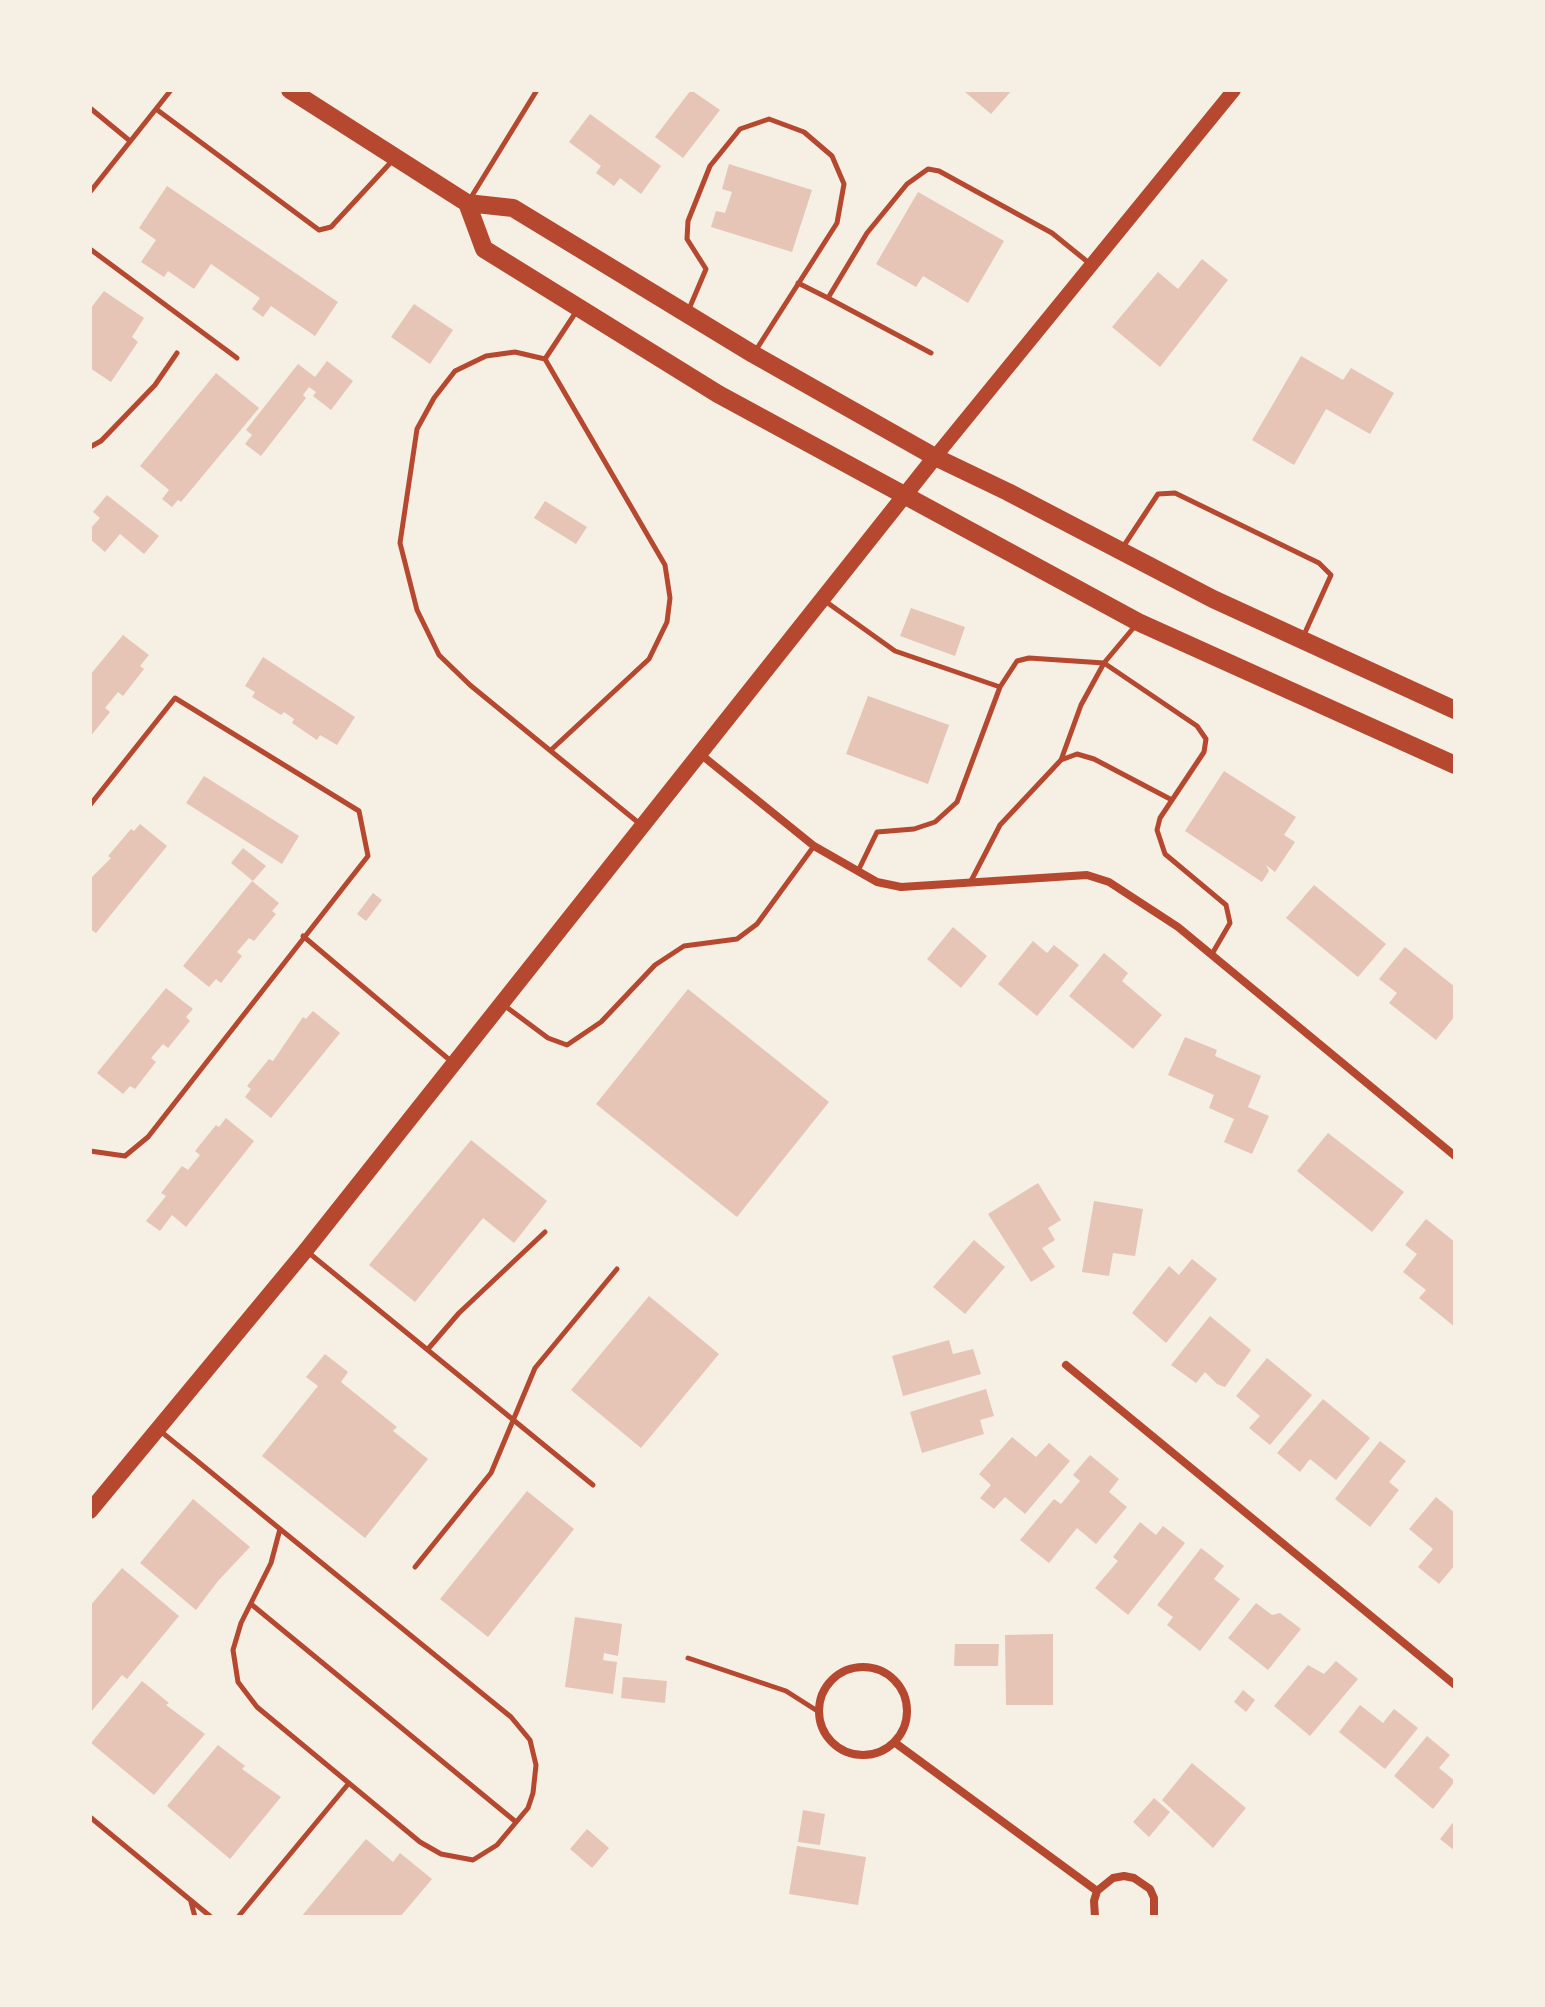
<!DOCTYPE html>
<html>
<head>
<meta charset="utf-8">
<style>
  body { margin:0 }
  #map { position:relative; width:1545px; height:2007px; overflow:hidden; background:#f6efe4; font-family:"DejaVu Sans",sans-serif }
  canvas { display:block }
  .frame { position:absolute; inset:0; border:92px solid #f6efe4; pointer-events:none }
</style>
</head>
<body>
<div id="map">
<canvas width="1545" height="2007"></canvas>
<div class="frame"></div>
</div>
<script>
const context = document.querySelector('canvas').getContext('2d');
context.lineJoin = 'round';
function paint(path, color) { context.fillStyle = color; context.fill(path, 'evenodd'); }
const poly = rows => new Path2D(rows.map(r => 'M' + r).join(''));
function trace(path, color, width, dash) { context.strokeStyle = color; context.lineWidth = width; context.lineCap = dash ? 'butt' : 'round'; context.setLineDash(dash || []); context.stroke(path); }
paint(poly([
  [691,90,720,110,683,158,655,137],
  [967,90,1012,90,991,114,965,92],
  [590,114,661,166,641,194,620,178,614,186,596,173,601,166,569,142],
  [729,164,812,190,792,252,711,227,716,211,725,213,732,192,722,189],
  [167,186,338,302,315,336,271,306,263,317,252,309,260,298,211,264,194,289,168,271,164,277,141,262,156,240,139,228],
  [918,192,1004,241,968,303,923,276,916,287,876,264],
  [1202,259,1228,280,1160,367,1112,327,1158,272,1178,289],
  [104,291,144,318,132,337,138,342,111,382,90,368,90,309],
  [414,304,453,330,430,364,391,337],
  [1301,356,1343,380,1351,368,1394,393,1370,434,1326,409,1294,465,1252,440],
  [327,361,353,381,331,410,313,396,316,392,309,387,303,395,306,398,261,456,245,444,252,435,246,430,298,364,315,377],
  [216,373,259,408,181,502,178,500,172,507,162,499,169,490,140,466],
  [107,495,159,536,144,554,120,534,105,552,90,539,90,529,100,518,93,512],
  [545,501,587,527,576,544,534,518],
  [911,608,965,627,955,656,900,636],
  [123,635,149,655,140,666,144,669,123,696,118,692,105,708,110,712,90,737,90,675],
  [263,657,355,717,337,745,320,735,317,740,292,723,294,719,284,712,281,715,252,697,255,692,245,686],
  [868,696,949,725,928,784,846,754],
  [1224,771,1296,817,1284,835,1295,842,1275,872,1266,865,1269,871,1262,882,1185,831],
  [204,776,299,836,282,864,186,803],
  [140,824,167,846,96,933,90,929,90,879,111,858,108,856,131,829,134,831],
  [243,848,266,866,253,881,231,863],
  [252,881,279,903,272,911,276,914,254,941,249,938,237,952,242,956,221,983,216,979,209,987,183,966],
  [1314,885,1386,944,1358,977,1286,918],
  [373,893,382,900,366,921,357,914],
  [953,927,987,956,961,988,927,959],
  [1033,941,1047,953,1054,945,1079,965,1037,1016,998,984],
  [1405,947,1455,987,1455,1016,1436,1040,1389,1003,1397,993,1379,979],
  [1104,953,1128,973,1122,981,1162,1015,1133,1049,1069,996],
  [166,988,193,1009,186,1017,190,1021,168,1048,163,1044,151,1058,156,1062,135,1089,130,1086,123,1094,97,1073],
  [688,989,829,1102,737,1217,596,1104],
  [313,1011,340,1033,271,1118,245,1097,251,1089,247,1086,269,1059,273,1061,303,1017,306,1019],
  [1185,1037,1217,1050,1215,1056,1261,1076,1248,1107,1269,1116,1252,1154,1224,1142,1234,1119,1209,1108,1214,1095,1168,1075],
  [226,1118,254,1141,186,1227,172,1215,160,1231,146,1221,166,1196,161,1193,182,1166,188,1170,200,1155,195,1151,216,1125,219,1127],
  [1328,1133,1404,1192,1372,1232,1297,1171],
  [471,1140,547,1201,514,1243,483,1218,415,1302,369,1265],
  [1038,1183,1061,1220,1048,1228,1055,1240,1042,1248,1055,1267,1031,1282,988,1214],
  [1094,1201,1143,1209,1135,1256,1113,1253,1109,1276,1082,1272],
  [1426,1219,1455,1242,1455,1327,1419,1298,1426,1290,1403,1272,1417,1254,1405,1245],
  [974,1240,1005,1267,965,1314,933,1287],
  [1192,1259,1217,1279,1166,1343,1132,1313,1169,1266,1179,1275],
  [649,1296,719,1354,641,1448,571,1390],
  [1210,1316,1251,1350,1225,1387,1217,1384,1205,1372,1196,1383,1171,1365],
  [949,1340,953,1354,973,1349,981,1374,903,1396,892,1356],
  [325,1354,348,1372,341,1382,397,1427,393,1431,428,1459,365,1538,262,1456,318,1386,306,1377],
  [1267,1358,1312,1395,1270,1445,1249,1428,1260,1416,1236,1396],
  [986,1389,994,1416,980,1420,984,1434,922,1453,910,1412],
  [1323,1399,1370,1438,1336,1480,1310,1459,1300,1472,1277,1453],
  [1012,1437,1036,1457,1049,1443,1070,1461,1025,1514,1005,1497,994,1509,980,1498,991,1485,979,1474],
  [1380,1441,1406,1461,1389,1482,1399,1490,1370,1527,1335,1499],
  [1090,1455,1119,1479,1109,1492,1127,1507,1096,1544,1077,1528,1049,1563,1020,1540,1054,1499,1061,1504,1080,1481,1073,1475],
  [527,1491,574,1529,488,1637,440,1599],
  [1436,1497,1455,1513,1455,1565,1439,1584,1418,1567,1433,1549,1409,1529],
  [193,1499,250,1547,218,1581,196,1610,140,1563],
  [1140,1522,1156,1535,1163,1526,1185,1543,1128,1615,1095,1588,1118,1561,1113,1557],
  [1201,1548,1224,1566,1214,1579,1240,1599,1200,1651,1167,1625,1173,1617,1157,1605],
  [122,1568,179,1616,127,1679,122,1675,90,1713,90,1606],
  [1256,1603,1272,1615,1280,1613,1301,1629,1268,1670,1228,1638],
  [575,1617,622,1624,618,1656,604,1653,603,1660,617,1662,613,1694,565,1687],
  [1053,1634,1053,1705,1006,1705,1005,1635],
  [955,1644,999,1644,998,1666,954,1666],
  [1336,1661,1358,1679,1310,1736,1274,1706,1308,1665,1324,1674],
  [623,1677,667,1681,665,1703,621,1698],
  [142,1681,169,1703,166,1705,205,1734,154,1795,91,1743],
  [1243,1690,1255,1700,1246,1712,1234,1702],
  [1360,1705,1383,1723,1394,1709,1418,1728,1385,1769,1339,1732],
  [1427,1736,1450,1755,1439,1768,1455,1781,1433,1809,1394,1776],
  [218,1745,245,1766,242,1769,281,1797,230,1859,167,1806],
  [1192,1763,1246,1808,1213,1848,1162,1800],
  [1154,1798,1170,1812,1149,1837,1133,1822],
  [803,1810,825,1814,820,1845,798,1842],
  [1455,1820,1455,1851,1440,1839],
  [587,1829,609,1848,592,1868,570,1849],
  [366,1839,393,1862,400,1853,432,1879,400,1917,301,1917],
  [797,1846,866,1857,858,1905,789,1894]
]), '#e6c5b7');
trace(poly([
  [90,108,130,141],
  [156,109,319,230,331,227,393,160],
  [90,192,171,90],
  [470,199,537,90],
  [90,249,237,358],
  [798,283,828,298,867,233,907,184,928,169,939,171,1052,233,1089,263],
  [828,298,931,353],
  [689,309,706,269,687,239,688,221,710,166,740,129,769,119,804,132,832,156,844,184,837,223,756,350],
  [576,312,545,359,515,352,486,356,455,371,434,398,417,429,400,543,417,610,439,655,470,685,640,824],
  [545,359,665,565,670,598,667,622,649,659,551,750],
  [90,447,101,441,155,385,177,353],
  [1123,547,1158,494,1175,493,1319,563,1331,575,1303,637],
  [825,601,895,651,1000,687],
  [1061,760,1081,705,1104,663,1197,726,1206,739,1204,752,1160,818,1157,830,1165,854,1226,905,1230,923,1212,954],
  [90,805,175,698,359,811,368,856,148,1137,125,1156,90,1151],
  [858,871,877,832,914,829,935,822,957,802,1000,687,1017,661,1029,658,1104,663,1135,626],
  [971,881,1000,825,1061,760,1077,754,1094,759,1172,800],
  [303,936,452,1062],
  [505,1006,548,1038,567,1045,601,1022,655,965,684,946,737,939,757,924,814,846],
  [309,1253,593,1485],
  [428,1349,459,1313,545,1232],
  [159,1430,196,1460,280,1529,511,1717,530,1740,536,1765,533,1793,528,1808,497,1845,473,1860,441,1854,420,1842,257,1707,238,1682,233,1650,241,1623,271,1563,280,1529],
  [415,1567,491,1473,535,1368,617,1269],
  [251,1604,516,1822],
  [688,1658,786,1691,819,1712],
  [90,1817,211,1917],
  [191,1902,195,1917],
  [238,1917,349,1783]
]), '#b5482f', 5);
trace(poly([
  [699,753,814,846,877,882,901,887,1087,875,1109,882,1178,927,1455,1156],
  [1066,1365,1455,1685],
  '819 1711a44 44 0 1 1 88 0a44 44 0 1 1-88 0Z',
  [894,1742,1097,1891],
  [1095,1917,1094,1901,1097,1891,1113,1878,1124,1876,1134,1878,1150,1889,1154,1898,1154,1917]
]), '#b5482f', 8);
trace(poly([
  [935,457,1234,90]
]), '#b5482f', 14);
trace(poly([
  [90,1511,306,1250,935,457]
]), '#b5482f', 16);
trace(poly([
  [290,90,467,203,513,208,753,354,935,457,1008,492,1213,599,1455,710],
  [467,203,484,249,718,394,1138,622,1455,765]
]), '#b5482f', 18);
</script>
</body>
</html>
